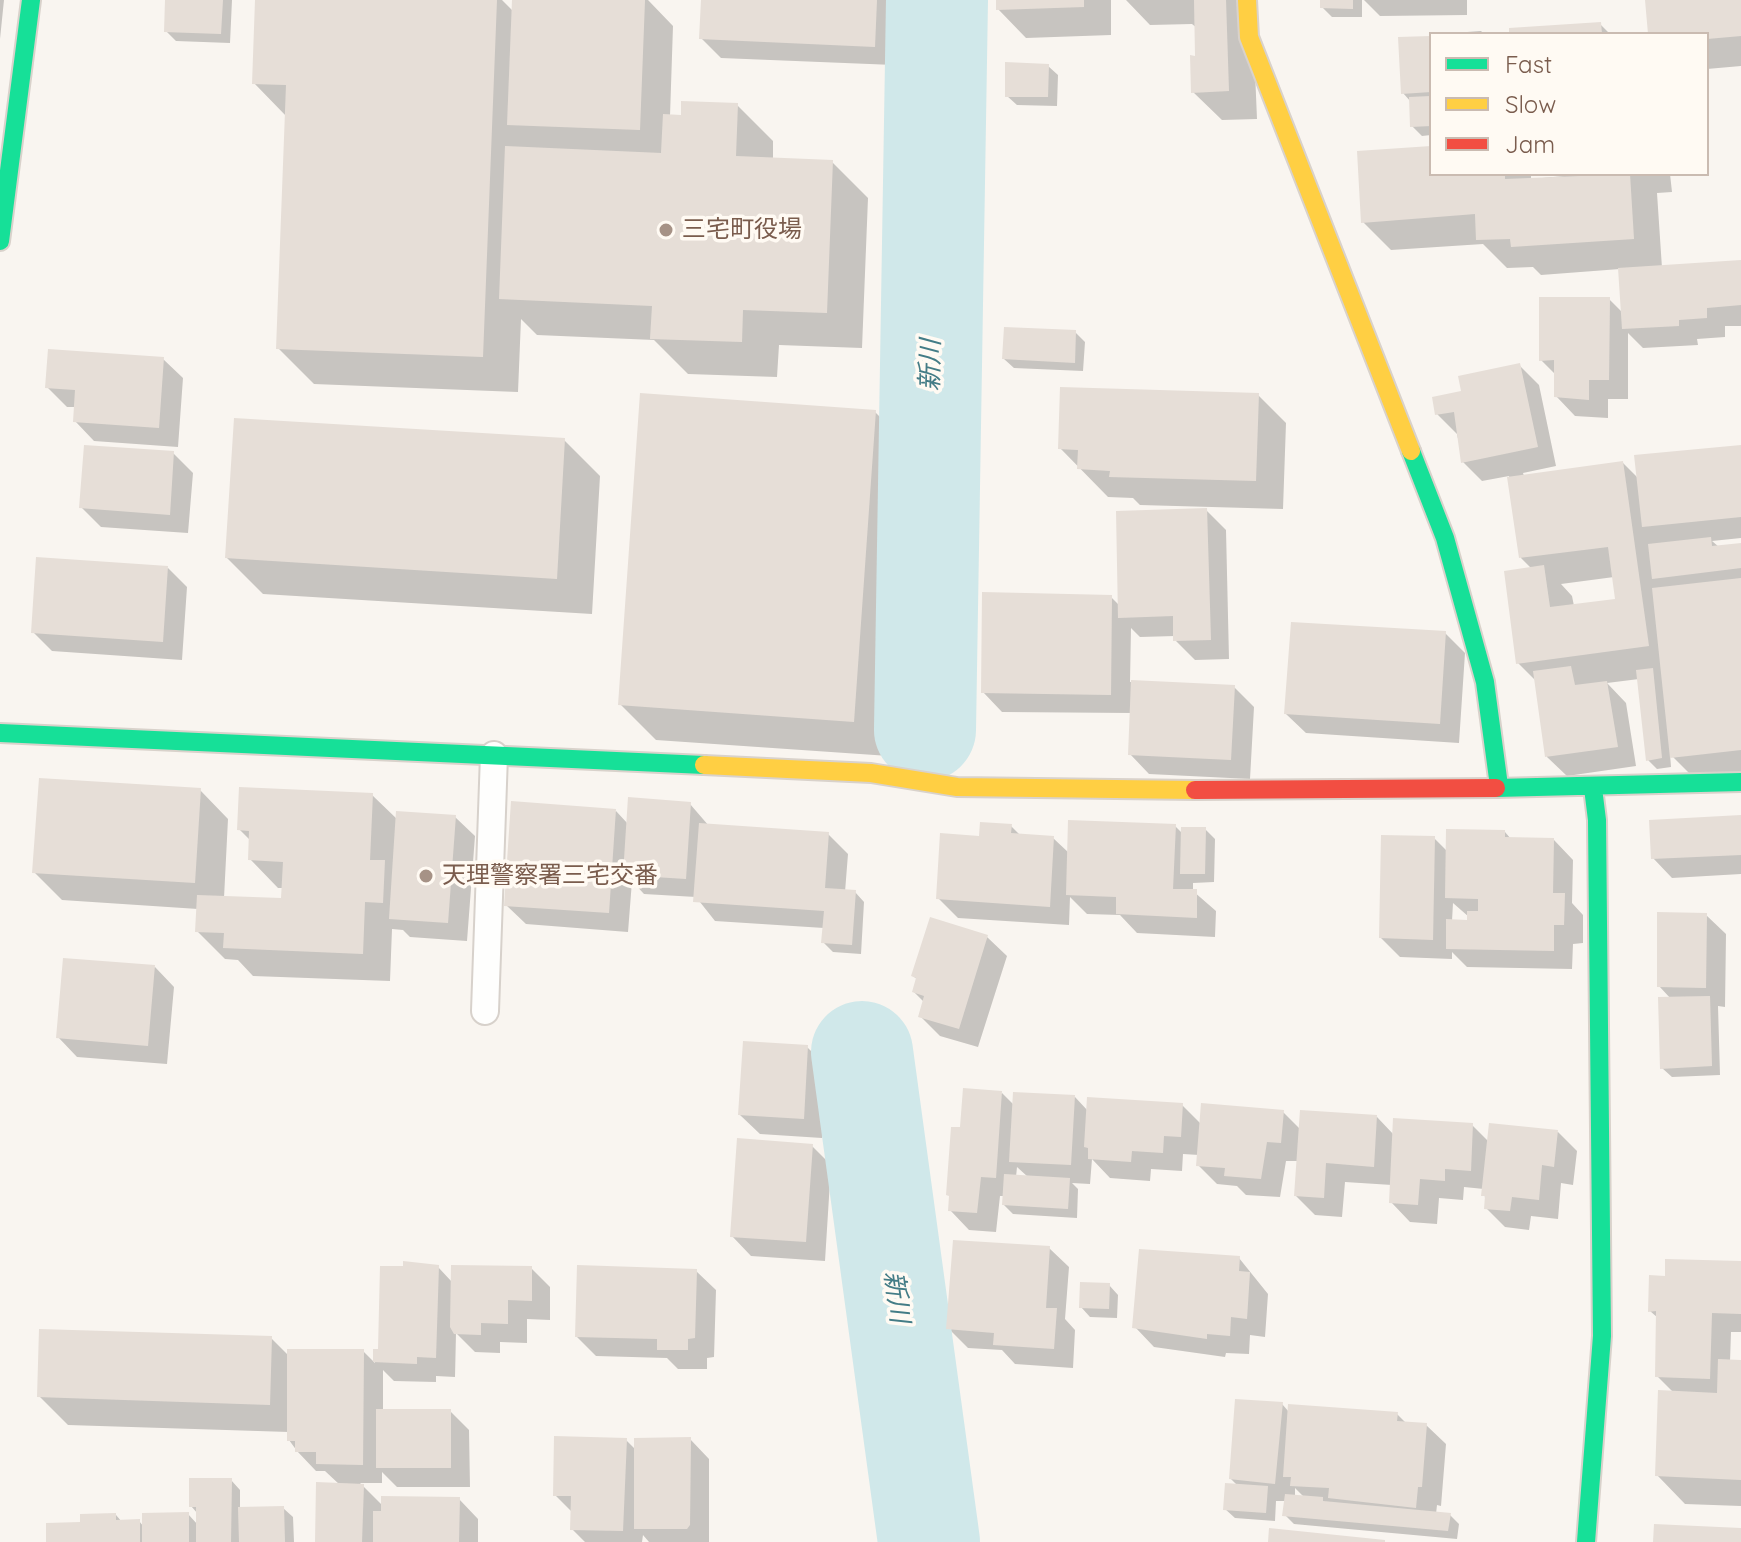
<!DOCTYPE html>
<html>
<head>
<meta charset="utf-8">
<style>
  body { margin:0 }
  #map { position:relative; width:1741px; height:1542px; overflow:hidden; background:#f9f5f0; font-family:Quicksand,sans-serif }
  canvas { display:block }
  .legend { position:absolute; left:1429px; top:32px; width:280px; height:144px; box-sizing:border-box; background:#fffaf3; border:2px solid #cabbb1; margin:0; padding:10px 14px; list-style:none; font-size:24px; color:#7a5c4d }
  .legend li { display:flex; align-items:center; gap:16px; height:40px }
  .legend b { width:40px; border:2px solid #cabbb1 }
</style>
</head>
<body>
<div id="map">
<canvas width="1741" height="1542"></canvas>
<ul class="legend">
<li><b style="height:10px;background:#16e098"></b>Fast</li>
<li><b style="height:10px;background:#ffcf43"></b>Slow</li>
<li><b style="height:10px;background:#f24e42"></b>Jam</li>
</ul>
</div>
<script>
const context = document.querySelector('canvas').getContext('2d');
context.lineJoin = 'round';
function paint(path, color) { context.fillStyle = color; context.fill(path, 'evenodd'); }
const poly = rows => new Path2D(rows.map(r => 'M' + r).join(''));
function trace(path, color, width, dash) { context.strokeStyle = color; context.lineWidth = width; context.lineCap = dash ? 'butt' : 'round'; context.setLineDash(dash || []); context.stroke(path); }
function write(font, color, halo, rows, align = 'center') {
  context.font = font + ' Quicksand,"Noto Sans JP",sans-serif'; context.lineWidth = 7; context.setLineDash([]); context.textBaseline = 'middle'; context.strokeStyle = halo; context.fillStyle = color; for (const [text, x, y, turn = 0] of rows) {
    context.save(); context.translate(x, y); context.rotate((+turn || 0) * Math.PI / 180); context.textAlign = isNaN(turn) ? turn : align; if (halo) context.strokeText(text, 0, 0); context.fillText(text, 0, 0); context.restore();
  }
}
paint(poly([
  [0,0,4,0,0,39],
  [167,0,232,0,230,43,176,41,166,31],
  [257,0,502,0,514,12,514,0,648,0,673,26,670,116,683,117,737,105,773,141,773,159,832,162,868,198,862,348,779,345,777,377,688,374,654,340,537,335,521,319,518,392,314,384,278,348,287,117,254,83],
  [703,0,894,0,894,65,721,58,701,38],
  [998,0,1111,0,1111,35,1026,38,998,9],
  [1126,0,1252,0,1257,119,1222,120,1193,92,1198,58,1197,28,1192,24,1150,25],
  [1322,0,1362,0,1362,17,1332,17,1322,7],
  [1364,0,1467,0,1467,15,1380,16],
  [1647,0,1741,0,1741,66,1707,69,1707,34,1650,34],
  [1600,24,1610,34,1511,34],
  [1481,31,1484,34,1468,34,1467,32],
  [1431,38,1431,135,1422,136,1412,126,1411,102,1403,93],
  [1048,66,1058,75,1057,106,1017,105,1007,96],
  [1431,148,1431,174,1531,174,1531,179,1586,174,1670,174,1672,192,1657,193,1662,268,1741,264,1741,326,1725,326,1725,337,1697,339,1698,345,1643,348,1628,333,1628,399,1608,399,1608,418,1575,416,1556,396,1556,375,1541,360,1609,299,1623,313,1620,269,1541,275,1533,267,1507,268,1483,244,1391,250,1363,222],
  [1075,332,1085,342,1083,371,1014,368,1004,359],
  [163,359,183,378,178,447,94,441,75,421,76,407,67,407,47,387],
  [1519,365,1539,385,1556,466,1523,473,1524,476,1623,463,1639,479,1741,447,1741,538,1712,541,1719,547,1741,545,1741,781,1701,785,1670,754,1671,767,1657,769,1648,760,1639,679,1607,683,1626,703,1636,766,1567,776,1547,757,1537,682,1518,663,1532,569,1521,558,1509,476,1482,481,1463,462,1457,434,1437,414,1464,392],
  [1614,577,1618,600,1574,606,1572,596,1561,584],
  [1258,395,1286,423,1283,509,1140,505,1133,498,1108,497,1060,448],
  [875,412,911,448,889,756,656,740,620,704],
  [564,440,600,476,592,614,263,594,227,558],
  [173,453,193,473,188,533,101,527,82,508],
  [1206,510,1226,530,1229,659,1195,660,1175,640,1175,636,1140,637,1131,628,1130,682,1234,687,1254,707,1250,779,1149,774,1130,754,1132,713,1002,712,983,692,1111,597,1120,606],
  [168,568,187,587,182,660,52,651,33,632],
  [1445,633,1465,653,1459,743,1306,733,1286,714],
  [200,790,228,819,224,898,283,900,283,888,278,888,250,859,251,841,239,829,372,795,398,820,455,817,475,836,467,941,410,937,403,930,392,929,390,981,253,976,238,960,225,959,197,931,198,909,62,900,34,872],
  [690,804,709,826,828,834,848,854,845,892,855,892,864,902,861,954,833,952,823,942,824,928,715,921,696,897,644,894,632,881,628,932,526,924,506,905,616,811,628,824],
  [1741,817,1741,874,1672,878,1653,858],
  [1011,826,1020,835,1053,838,1069,853,1175,826,1183,834,1205,829,1215,839,1214,882,1193,883,1193,891,1216,911,1215,937,1137,933,1120,915,1087,914,1070,897,1069,925,958,918,938,898,981,838],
  [1505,832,1511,839,1554,840,1573,860,1572,903,1583,915,1583,943,1573,944,1572,969,1467,967,1452,952,1452,959,1400,957,1381,938,1434,838,1447,851],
  [1453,903,1469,917,1469,922,1452,921],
  [1706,915,1726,934,1725,1007,1718,1006,1720,1075,1672,1077,1662,1068,1671,999,1659,986],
  [987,937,1007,956,978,1047,940,1036,920,1016,924,1002,914,992,918,980,913,976],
  [155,967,174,987,167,1064,77,1057,58,1037],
  [807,1047,827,1067,822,1138,760,1134,740,1115],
  [1002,1093,1015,1106,1075,1097,1088,1111,1182,1105,1201,1124,1283,1112,1300,1129,1377,1117,1394,1135,1472,1125,1489,1142,1558,1132,1577,1151,1573,1185,1561,1183,1558,1219,1531,1216,1529,1230,1505,1227,1486,1208,1484,1189,1464,1187,1463,1200,1439,1198,1437,1224,1410,1222,1391,1202,1392,1185,1345,1182,1342,1217,1315,1215,1296,1196,1298,1161,1286,1161,1280,1197,1246,1195,1237,1186,1217,1184,1198,1165,1199,1155,1183,1154,1182,1171,1151,1169,1150,1181,1110,1178,1092,1159,1090,1184,1072,1183,1078,1189,1077,1218,1013,1214,1004,1205,1004,1196,1000,1196,996,1232,969,1230,950,1210,962,1129],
  [1017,1167,1028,1177,1016,1177],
  [812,1146,831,1165,825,1261,751,1256,732,1236],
  [1049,1248,1069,1267,1065,1319,1075,1330,1073,1368,1015,1364,1002,1350,968,1348,948,1328],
  [1239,1258,1268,1294,1265,1337,1250,1335,1249,1354,1226,1353,1225,1357,1154,1347,1135,1327],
  [405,1263,438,1267,452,1282,531,1268,550,1287,550,1320,527,1319,527,1343,500,1342,500,1353,475,1352,456,1333,455,1377,436,1376,436,1382,394,1381,383,1370,383,1411,450,1411,469,1430,470,1487,397,1487,382,1472,382,1483,360,1483,383,1506,459,1499,478,1519,478,1542,317,1542,340,1485,325,1471,316,1471,297,1451,289,1440,289,1432,68,1425,39,1396,271,1338,289,1356,363,1351,375,1363,375,1351,380,1352],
  [1741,1263,1741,1332,1731,1332,1730,1362,1741,1362,1741,1506,1685,1504,1657,1475,1674,1393,1657,1376,1658,1318,1650,1311,1667,1278],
  [696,1271,716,1290,714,1357,707,1358,707,1369,678,1369,667,1358,596,1356,577,1337],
  [1109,1285,1118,1295,1117,1318,1090,1317,1081,1307],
  [1282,1404,1289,1412,1397,1414,1406,1423,1426,1425,1446,1444,1441,1506,1437,1505,1436,1514,1450,1515,1459,1524,1457,1539,1294,1524,1285,1515,1286,1501,1276,1501,1275,1521,1235,1518,1225,1509,1238,1486,1231,1479],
  [1295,1488,1305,1498,1295,1497],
  [690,1439,709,1459,709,1542,649,1542,643,1535,642,1542,585,1542,572,1529,573,1513,555,1495,626,1440,636,1450],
  [231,1480,240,1490,240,1509,283,1508,293,1517,294,1542,48,1542,82,1524,116,1515,122,1522,139,1521,144,1527,188,1514,198,1525,198,1514,191,1506]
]), '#0003');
trace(poly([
  [925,730,937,0],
  [862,1052,929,1542]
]), '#d0e8ea', 102);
paint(poly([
  [165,0,223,0,221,34,164,32],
  [255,0,497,0,483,357,276,349,286,85,252,84],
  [512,0,645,0,640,130,507,125],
  [701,0,877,0,875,47,699,39],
  [996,0,1084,0,1084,7,996,10],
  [1194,0,1226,0,1229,91,1191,93,1190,55,1195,56],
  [1320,0,1353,0,1353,9,1320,8],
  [1645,0,1741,0,1741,36,1707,39,1707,34,1648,34],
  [1601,22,1602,34,1509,34,1509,28],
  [1431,36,1431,92,1401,94,1398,37],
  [1005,62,1049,64,1048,97,1005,97],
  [1431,96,1431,126,1410,127,1409,97],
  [681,101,738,103,736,156,833,160,827,313,743,310,742,342,650,339,652,306,499,299,505,146,661,153,663,114,681,115],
  [1431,146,1431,174,1505,174,1505,179,1630,174,1634,239,1511,247,1510,239,1476,240,1475,214,1361,223,1357,151],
  [1741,260,1741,305,1707,308,1707,318,1679,320,1679,326,1622,329,1618,268],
  [1539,297,1610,297,1609,380,1589,380,1589,400,1554,397,1554,360,1539,361],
  [1004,327,1076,330,1075,363,1002,359],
  [48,349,164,357,159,428,73,422,75,390,45,388],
  [1520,363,1538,447,1461,463,1454,412,1435,415,1432,397,1461,391,1458,376],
  [1060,387,1259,393,1256,481,1109,477,1110,471,1077,469,1078,450,1058,449],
  [640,393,876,410,854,722,618,705],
  [234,418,565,438,557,579,225,558],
  [84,445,174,451,170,515,79,508],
  [1741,445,1741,517,1642,527,1634,455],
  [1623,461,1649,646,1516,664,1504,571,1544,565,1550,607,1615,599,1608,547,1519,558,1507,477],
  [1207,508,1211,640,1173,641,1173,616,1118,618,1116,511],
  [1711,537,1712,546,1741,543,1741,568,1652,579,1648,544],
  [36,557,168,566,163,642,31,633],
  [1741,578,1741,750,1670,758,1652,588],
  [982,592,1112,595,1111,695,981,693],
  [1291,622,1446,631,1440,724,1284,714],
  [1571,666,1575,685,1607,681,1618,747,1545,757,1533,671],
  [1653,668,1662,758,1646,761,1636,670],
  [1131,680,1235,685,1231,760,1128,755],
  [39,778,201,788,195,883,32,873],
  [239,787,373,793,370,860,385,860,383,903,365,902,363,954,223,948,224,933,195,932,197,895,281,898,283,862,248,860,249,831,237,830],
  [628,797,691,802,686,879,623,875],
  [511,801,616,809,609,913,504,906],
  [396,811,456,815,448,923,389,919],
  [1741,815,1741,855,1651,859,1649,820],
  [1068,820,1176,824,1173,889,1197,889,1197,918,1116,914,1116,897,1066,895],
  [980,822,1012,824,1011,833,1054,836,1050,907,936,899,940,833,979,836],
  [699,823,829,832,825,888,856,890,852,945,821,943,824,911,693,902],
  [1181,827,1206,827,1205,874,1180,874],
  [1446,829,1505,830,1505,837,1554,838,1553,893,1565,893,1564,925,1554,925,1554,951,1446,949,1446,919,1467,920,1467,911,1478,911,1478,899,1445,898],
  [1381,835,1435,836,1433,940,1379,938],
  [1657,912,1707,913,1706,988,1657,987],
  [930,917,988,935,959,1029,918,1017,924,996,912,992,916,978,911,976],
  [63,958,155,965,148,1046,56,1038],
  [1710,996,1712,1066,1660,1069,1658,997],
  [743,1041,808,1045,804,1119,738,1115],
  [963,1088,1002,1091,996,1178,981,1177,977,1213,948,1211,949,1196,946,1195,951,1127,960,1127],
  [1013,1092,1075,1095,1071,1165,1009,1162],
  [1087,1097,1183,1103,1181,1137,1164,1136,1163,1153,1132,1151,1131,1162,1088,1159,1088,1148,1084,1147],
  [1201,1103,1284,1110,1281,1143,1267,1142,1261,1179,1224,1176,1225,1168,1196,1166],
  [1300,1110,1377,1115,1374,1167,1326,1163,1324,1198,1294,1196],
  [1393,1118,1473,1123,1471,1171,1445,1169,1445,1181,1420,1179,1418,1205,1389,1203],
  [1489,1123,1558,1130,1554,1167,1542,1165,1539,1200,1512,1197,1510,1211,1484,1209,1485,1196,1481,1196],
  [737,1138,813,1144,806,1242,730,1237],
  [1004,1174,1070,1178,1068,1209,1002,1205],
  [953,1240,1050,1246,1046,1308,1057,1308,1054,1349,993,1345,994,1333,946,1329],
  [1139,1249,1240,1256,1239,1271,1250,1272,1247,1319,1231,1317,1230,1336,1207,1334,1207,1339,1132,1328],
  [1665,1259,1741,1261,1741,1314,1712,1313,1710,1379,1655,1377,1656,1311,1648,1312,1649,1275,1665,1276],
  [403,1261,439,1265,436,1358,417,1357,417,1364,373,1362,373,1349,378,1349,380,1266,403,1266],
  [451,1265,532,1266,532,1301,508,1300,508,1324,481,1323,481,1335,454,1334,450,1327],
  [577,1265,697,1269,695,1338,688,1339,688,1350,657,1350,657,1339,575,1337],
  [1080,1282,1110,1283,1109,1309,1079,1308],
  [39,1329,272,1336,270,1405,37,1397],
  [287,1349,364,1349,363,1465,316,1464,316,1452,295,1452,295,1441,287,1441],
  [1718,1359,1741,1360,1741,1480,1655,1476,1658,1390,1717,1393],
  [1235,1399,1283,1402,1275,1484,1229,1479],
  [1288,1404,1398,1412,1397,1421,1427,1423,1422,1487,1418,1487,1416,1508,1328,1498,1329,1488,1290,1486,1291,1477,1283,1477],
  [376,1409,451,1409,451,1468,376,1468],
  [554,1436,627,1438,623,1531,570,1530,571,1496,553,1496],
  [691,1437,690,1525,687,1529,634,1529,634,1438],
  [189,1478,232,1478,231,1542,196,1542,196,1507,189,1507],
  [316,1482,364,1484,362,1542,315,1542],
  [1225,1483,1268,1486,1266,1513,1223,1510],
  [1285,1494,1323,1497,1323,1501,1451,1513,1448,1531,1282,1516],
  [381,1496,460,1497,459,1542,373,1542,373,1511,381,1511],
  [284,1506,285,1542,239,1542,238,1507],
  [189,1512,189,1542,142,1542,142,1513],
  [116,1513,116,1520,140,1519,140,1542,46,1542,46,1523,80,1522,80,1514],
  [1654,1524,1741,1528,1741,1542,1653,1542],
  [1269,1528,1385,1540,1385,1542,1268,1542]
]), '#e6ded7');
const lane = poly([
  [485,1011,494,755]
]);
const fast = poly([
  [0,241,31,0],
  [1411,451,1445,538,1485,682,1499,786],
  [0,733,704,765],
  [1496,788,1741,782],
  [1586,1542,1602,1336,1597,820,1593,788]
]);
const slow = poly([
  [1247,0,1249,37,1411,451],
  [704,765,871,773,957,787,1195,790]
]);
const jam = poly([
  [1195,790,1496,788]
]);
trace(lane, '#d7d1cb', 30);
trace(fast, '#d9d2cb', 22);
trace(slow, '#d9d2cb', 22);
trace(jam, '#d9d2cb', 22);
trace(lane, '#fefefd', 26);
trace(fast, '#16e098', 18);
trace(slow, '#ffcf43', 18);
trace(jam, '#f24e42', 18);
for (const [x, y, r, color] of [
  [666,230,8,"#a69286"],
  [426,876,8,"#a69286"]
]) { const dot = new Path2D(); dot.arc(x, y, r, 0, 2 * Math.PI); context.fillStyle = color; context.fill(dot); trace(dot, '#fffaf3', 3); }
write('24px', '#7a5c4d', '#fffaf3', [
  ["三宅町役場",682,230],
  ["天理警察署三宅交番",442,876]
], 'left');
write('italic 26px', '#437c86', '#fffaf3', [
  ["新川",931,365,-89],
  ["新川",896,1297,82]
]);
</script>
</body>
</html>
